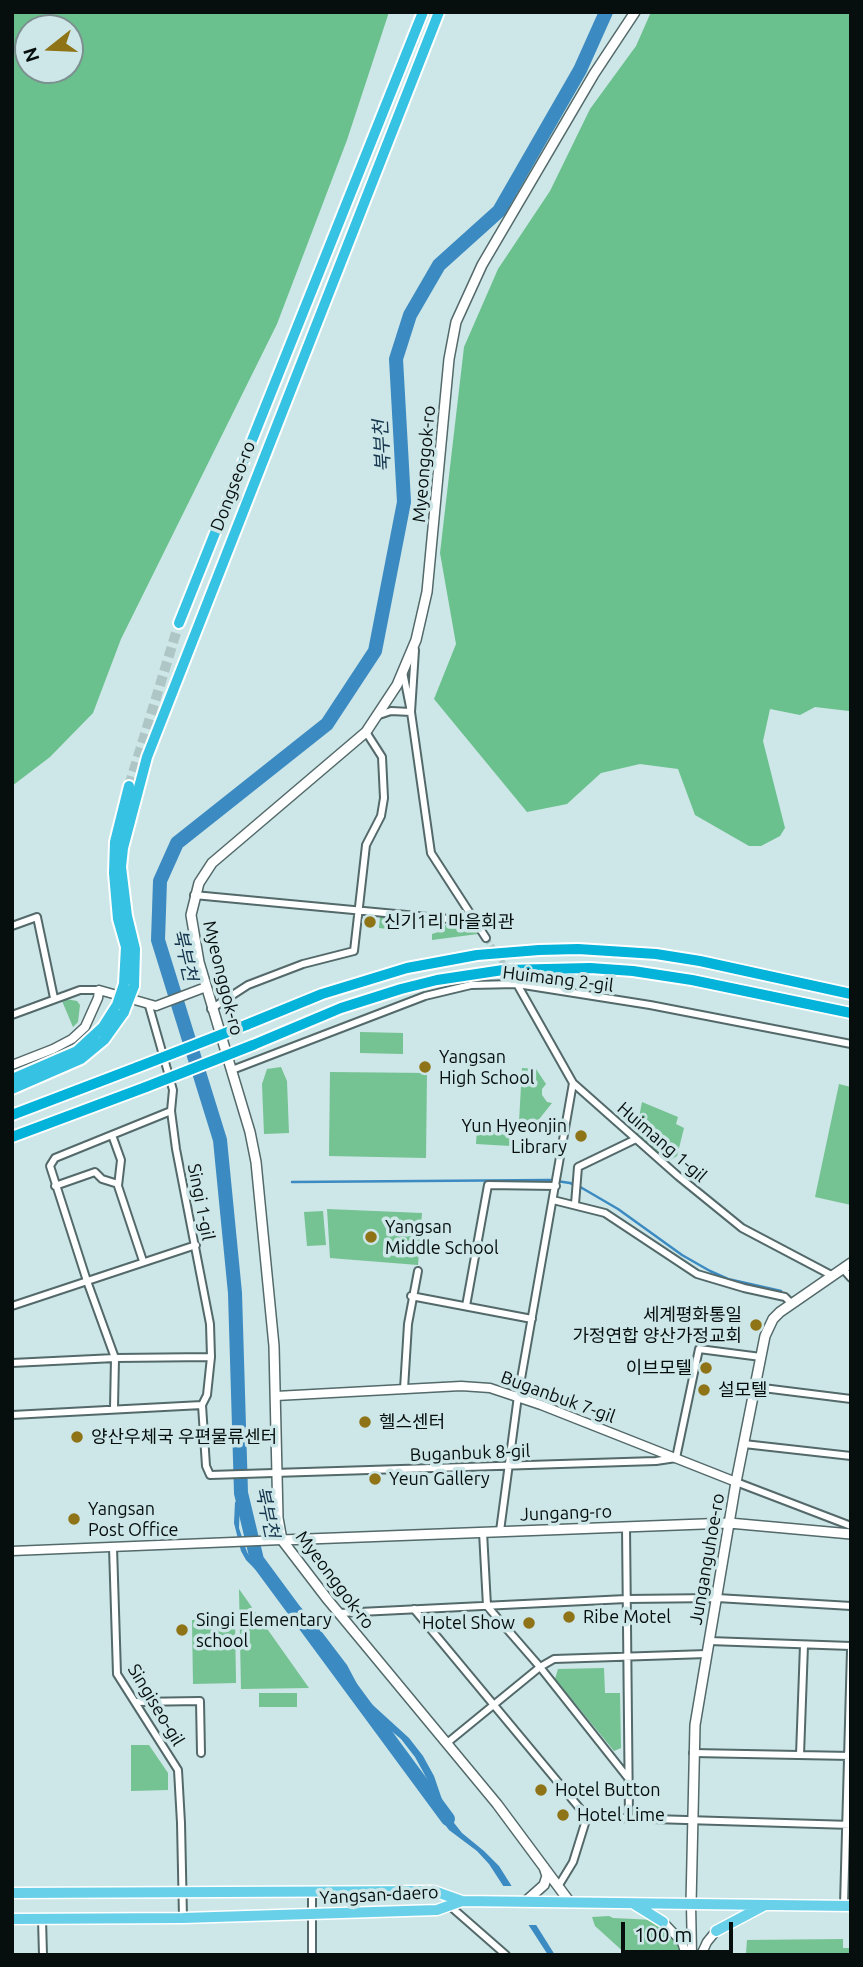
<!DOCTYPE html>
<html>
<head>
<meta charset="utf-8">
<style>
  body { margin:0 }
  #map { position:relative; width:863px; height:1967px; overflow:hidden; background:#cde6e7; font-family:Ubuntu,sans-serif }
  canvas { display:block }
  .frame { position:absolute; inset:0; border:14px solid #060e0e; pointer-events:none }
  .north { position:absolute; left:14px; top:14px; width:70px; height:70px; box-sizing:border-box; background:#cde6e7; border:2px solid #7d9090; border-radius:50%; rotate:252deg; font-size:19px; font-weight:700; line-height:28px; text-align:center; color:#060e0e }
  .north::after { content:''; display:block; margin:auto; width:24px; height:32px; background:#8e7317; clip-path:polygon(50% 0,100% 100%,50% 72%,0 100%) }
  .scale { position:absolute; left:621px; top:1922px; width:112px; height:32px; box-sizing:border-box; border:4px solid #060e0e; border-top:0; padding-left:9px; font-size:21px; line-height:24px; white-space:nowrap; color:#060e0e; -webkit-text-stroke:5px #cde6e7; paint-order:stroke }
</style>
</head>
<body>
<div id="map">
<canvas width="863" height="1967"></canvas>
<div class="frame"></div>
<div class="north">N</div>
<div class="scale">100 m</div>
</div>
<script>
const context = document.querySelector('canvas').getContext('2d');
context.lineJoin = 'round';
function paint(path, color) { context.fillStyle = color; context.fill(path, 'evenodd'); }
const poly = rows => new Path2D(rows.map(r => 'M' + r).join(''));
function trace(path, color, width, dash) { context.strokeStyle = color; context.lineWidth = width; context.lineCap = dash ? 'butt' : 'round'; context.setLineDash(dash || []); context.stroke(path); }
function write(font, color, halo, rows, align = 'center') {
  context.font = font + ' Ubuntu,"Noto Sans KR",sans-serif'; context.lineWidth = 7; context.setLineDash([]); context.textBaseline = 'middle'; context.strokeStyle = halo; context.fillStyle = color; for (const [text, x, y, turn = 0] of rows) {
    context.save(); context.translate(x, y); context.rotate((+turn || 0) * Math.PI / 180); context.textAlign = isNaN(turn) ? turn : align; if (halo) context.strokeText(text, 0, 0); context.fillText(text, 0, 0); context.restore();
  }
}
paint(poly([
  [380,916,396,918,395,930,379,928],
  [445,925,471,929,478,934,432,940,432,934,445,930],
  [66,999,77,1001,80,1005,78,1022,73,1027,62,1001],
  [360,1032,403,1033,403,1054,360,1053],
  [281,1067,287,1081,289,1133,264,1134,262,1084,267,1069],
  [522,1068,536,1069,546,1084,542,1089,542,1095,547,1102,552,1103,536,1123,519,1122],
  [330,1072,427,1073,426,1158,329,1156],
  [839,1084,851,1087,851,1205,815,1197],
  [642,1102,678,1117,676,1124,684,1128,677,1156,667,1162,636,1133],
  [477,1128,512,1130,511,1146,476,1144],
  [327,1209,422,1213,418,1265,330,1258],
  [323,1211,326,1245,307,1246,304,1212],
  [239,1589,309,1688,241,1689],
  [235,1619,236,1683,193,1684,192,1620],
  [604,1668,605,1693,620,1693,621,1748,614,1751,555,1679,558,1669],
  [259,1693,297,1693,297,1707,259,1707],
  [131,1745,149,1745,168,1773,168,1790,131,1791],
  [609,1916,613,1918,654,1920,674,1936,683,1955,627,1955,595,1926,592,1917],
  [843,1939,843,1948,851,1948,851,1955,746,1953,747,1940]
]), '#75c292');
paint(poly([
  [12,12,389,12,347,140,277,324,121,639,93,713,50,757,12,786],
  [28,28,70,28,70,70,28,70],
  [651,12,851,12,851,715,849,711,815,707,800,715,770,709,763,741,785,828,780,836,761,846,749,846,695,815,678,769,640,764,601,773,567,804,527,812,434,699,456,644,440,553,464,347,498,269,550,191,590,109,636,46]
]), '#6ac18d');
paint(poly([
  [240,1501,239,1528,247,1552,254,1563,262,1574,279,1585,312,1619,347,1665,364,1697,409,1738,423,1756,434,1776,447,1814,462,1833,484,1851,499,1866,555,1955,548,1955,489,1864,477,1851,449,1830,440,1818,432,1788,415,1757,401,1739,371,1714,301,1615,246,1560,241,1551,234,1523,235,1502]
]), '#3b8ac1');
paint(poly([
  [499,1886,515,1886,540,1925,525,1925]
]), '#cde6e7');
trace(poly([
  [292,1182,550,1180,570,1183,582,1188,618,1209,682,1255,710,1271,728,1279,781,1291]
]), '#3b8ac1', 2.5);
trace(poly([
  [448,1819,257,1560,241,1493,235,1293,220,1140,158,940,160,881,177,843,327,724,375,651,404,502,396,359,410,315,439,265,499,211,580,70,606,12]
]), '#3b8ac1', 14);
trace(poly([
  [486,938,517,984]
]), '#afc6c6', 6, [6, 3]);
trace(poly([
  [129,786,179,623]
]), '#afc6c6', 10, [10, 5]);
const minor = poly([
  [415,650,411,712,431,853,486,938],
  [379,715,391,711,411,712,403,672],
  [194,895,449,919,479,927],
  [12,926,37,917,54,998],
  [517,984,573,1083,678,1176,742,1228,833,1276],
  [149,1006,173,1090,171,1111,176,1149,210,1324,211,1357,207,1395,202,1405],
  [211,1009,248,985,303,964,354,951,366,845,381,816,384,798,382,757,366,732],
  [12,1015,80,990,99,990],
  [232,1070,425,996,471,985,517,984,650,1005,851,1044],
  [112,1135,121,1160,118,1186,143,1261],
  [55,1186,95,1172,102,1179,118,1184],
  [553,1200,605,1213,697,1274,744,1288,785,1297,792,1304],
  [575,1204,578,1167,636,1139],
  [843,1269,851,1278],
  [411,1296,532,1319],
  [12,1306,196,1245],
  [466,1306,488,1185,556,1186],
  [12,1363,115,1358,211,1357],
  [755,1387,851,1399],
  [404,1389,408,1324,418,1271],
  [202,1405,206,1466,210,1475,656,1461,676,1458,699,1349,761,1357],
  [114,1408,115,1358,87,1281,50,1166,55,1158,171,1111],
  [12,1415,202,1405],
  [744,1444,851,1456],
  [736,1482,851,1526],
  [626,1527,629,1819],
  [500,1531,518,1396,573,1083],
  [483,1532,487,1606,540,1667,628,1778],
  [113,1547,117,1674,178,1770,181,1823,183,1918],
  [414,1609,587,1817,851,1825],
  [339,1613,626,1599,717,1598,851,1606],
  [709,1641,851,1646],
  [136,1702,200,1701,201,1753],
  [447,1743,540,1667,554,1659,707,1654],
  [693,1753,851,1756],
  [800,1755,804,1645],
  [559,1885,573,1862,587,1817],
  [312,1892,312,1955],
  [844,1905,851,1650],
  [450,1906,506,1955],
  [42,1919,43,1955]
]);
const tertiary = poly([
  [12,1065,53,1049,72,1039,85,1027,98,998,99,990,156,1006,206,987],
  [276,1396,461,1386,490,1388,541,1405,736,1482],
  [12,1551,282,1540],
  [691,1904,692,1955],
  [663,1922,682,1942,686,1955],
  [701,1955,707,1942,716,1931]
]);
const secondary = poly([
  [282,1540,729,1523,851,1534],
  [526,1901,544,1885,547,1876,544,1867],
  [569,1901,497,1804,328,1600,282,1540,278,1518,274,1346,256,1162,250,1132,199,962,191,915,199,883,212,863,366,732,397,685,416,640,427,592,449,359,456,322,482,265,594,74,635,12],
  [691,1904,695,1725,736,1482,765,1336,773,1319,780,1312,851,1263]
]);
const primary = poly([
  [12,1893,434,1891,462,1901,851,1906],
  [634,1904,663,1922],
  [12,1919,183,1918,437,1910,462,1901],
  [716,1931,765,1905]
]);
const trunk = poly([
  [179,623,423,12],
  [124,984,126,947,118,919,114,873,115,842,129,786],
  [134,986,135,949,127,916,121,867,123,848,147,757,439,12],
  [12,1079,77,1051,103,1027,117,1005],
  [12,1089,81,1059,104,1040,124,1012]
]);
const motorway = poly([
  [246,1025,322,994,407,968,477,955,539,950,578,949,656,954,700,961,851,994],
  [253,1045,341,1008,401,989,437,980,503,970,590,968,633,971,692,980,851,1013],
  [12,1115,138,1067],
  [12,1137,146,1087]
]);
trace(minor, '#53696a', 10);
trace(tertiary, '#53696a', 11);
trace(secondary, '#53696a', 12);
trace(primary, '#fff', 13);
trace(trunk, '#fff', 14);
trace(motorway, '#fff', 14);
trace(minor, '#fff', 6);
trace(tertiary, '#fff', 8);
trace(secondary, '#fff', 9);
trace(primary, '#68d1e9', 10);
trace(trunk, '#36c2e2', 10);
trace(motorway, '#03b3da', 10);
const trunkBridge = poly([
  [117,1005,124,984],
  [124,1012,134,986]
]);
const motorwayBridge = poly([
  [138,1067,246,1025],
  [146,1087,253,1045]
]);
trace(trunkBridge, '#fff', 14, []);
trace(motorwayBridge, '#fff', 14, []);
trace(trunkBridge, '#36c2e2', 10);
trace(motorwayBridge, '#03b3da', 10);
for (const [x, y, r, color] of [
  [370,922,7,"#8e7317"],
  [425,1067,7,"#8e7317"],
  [581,1136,7,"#8e7317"],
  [371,1237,7,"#8e7317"],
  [756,1325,7,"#8e7317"],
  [706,1368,7,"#8e7317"],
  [704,1390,7,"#8e7317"],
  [365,1422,7,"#8e7317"],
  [77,1437,7,"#8e7317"],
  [375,1479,7,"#8e7317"],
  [74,1519,7,"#8e7317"],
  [569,1617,7,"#8e7317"],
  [529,1623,7,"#8e7317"],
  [182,1630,7,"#8e7317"],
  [541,1790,7,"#8e7317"],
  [563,1815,7,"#8e7317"]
]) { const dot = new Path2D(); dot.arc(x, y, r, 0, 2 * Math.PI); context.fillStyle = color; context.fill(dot); trace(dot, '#cde6e7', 2.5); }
write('18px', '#060e0e', '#cde6e7', [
  ["Myeonggok-ro",424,464,-85],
  ["Dongseo-ro",233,486,-69],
  ["Myeonggok-ro",223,978,76],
  ["Huimang 2-gil",558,979,7],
  ["Huimang 1-gil",662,1142,41],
  ["Singi 1-gil",201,1202,79],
  ["Buganbuk 7-gil",558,1397,20],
  ["Buganbuk 8-gil",470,1453,-2],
  ["Jungang-ro",566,1513,-2],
  ["Junganguhoe-ro",707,1559,-80],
  ["Myeonggok-ro",335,1580,53],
  ["Singiseo-gil",156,1705,59],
  ["Yangsan-daero",379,1895,-3]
]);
write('18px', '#060e0e', '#cde6e7', [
  ["신기1리 마을회관",384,922],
  ["Yangsan",439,1057],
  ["High School",439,1078],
  ["Yun Hyeonjin",567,1126,"right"],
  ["Library",567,1147,"right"],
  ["Yangsan",385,1227],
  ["Middle School",385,1248],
  ["세계평화통일",742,1315,"right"],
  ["가정연합 양산가정교회",742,1336,"right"],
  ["이브모텔",692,1368,"right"],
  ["설모텔",718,1390],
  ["헬스센터",379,1422],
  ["양산우체국 우편물류센터",91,1437],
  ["Yeun Gallery",389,1479],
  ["Yangsan",88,1509],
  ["Post Office",88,1530],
  ["Ribe Motel",583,1617],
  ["Singi Elementary",196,1620],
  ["school",196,1641],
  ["Hotel Show",515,1623,"right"],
  ["Hotel Button",555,1790],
  ["Hotel Lime",577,1815]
], 'left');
write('italic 19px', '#15364e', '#cde6e7', [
  ["북부천",382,446,-93],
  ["북부천",185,955,77],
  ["북부천",267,1512,78]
]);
</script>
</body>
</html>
